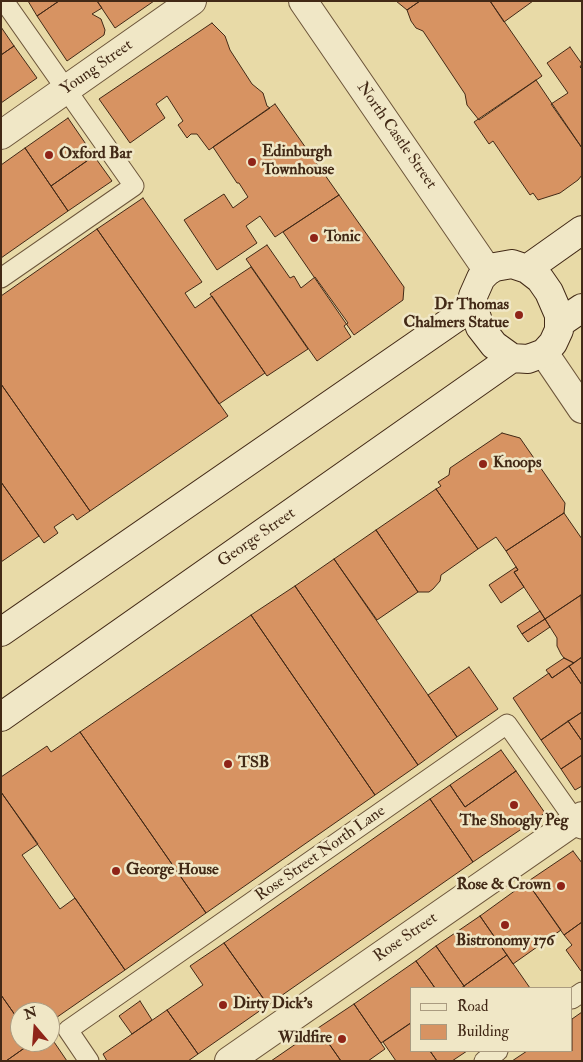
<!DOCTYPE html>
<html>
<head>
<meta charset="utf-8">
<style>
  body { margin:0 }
  #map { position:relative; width:583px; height:1062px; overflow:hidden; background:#e8daa7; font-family:"IM FELL Double Pica",serif }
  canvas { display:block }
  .frame { position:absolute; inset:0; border:2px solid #422916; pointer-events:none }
  .legend { position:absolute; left:410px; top:987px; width:162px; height:65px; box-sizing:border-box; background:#f0e7c6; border:1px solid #aa9b80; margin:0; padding:6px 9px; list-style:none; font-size:15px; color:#422916 }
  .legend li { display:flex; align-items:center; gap:10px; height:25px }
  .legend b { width:25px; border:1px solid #aa9b80 }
  .north { position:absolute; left:10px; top:1002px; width:50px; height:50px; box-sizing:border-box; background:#f0e7c6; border:1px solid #aa9b80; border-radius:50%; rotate:342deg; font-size:14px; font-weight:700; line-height:20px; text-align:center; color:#422916 }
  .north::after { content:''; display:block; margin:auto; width:18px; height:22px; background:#8f2418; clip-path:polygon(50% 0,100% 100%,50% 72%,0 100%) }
</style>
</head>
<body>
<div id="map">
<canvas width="583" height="1062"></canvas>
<div class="frame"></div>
<ul class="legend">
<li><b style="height:6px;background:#f0e7c6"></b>Road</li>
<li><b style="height:14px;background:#d79362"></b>Building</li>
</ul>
<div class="north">N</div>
</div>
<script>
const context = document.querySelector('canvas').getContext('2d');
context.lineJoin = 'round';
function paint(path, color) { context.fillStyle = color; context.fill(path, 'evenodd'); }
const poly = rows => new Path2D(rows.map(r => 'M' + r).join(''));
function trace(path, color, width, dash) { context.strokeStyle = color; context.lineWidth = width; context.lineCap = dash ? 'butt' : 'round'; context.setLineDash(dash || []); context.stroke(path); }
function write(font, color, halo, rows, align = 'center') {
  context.font = font + ' "IM FELL Double Pica",serif'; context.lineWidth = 5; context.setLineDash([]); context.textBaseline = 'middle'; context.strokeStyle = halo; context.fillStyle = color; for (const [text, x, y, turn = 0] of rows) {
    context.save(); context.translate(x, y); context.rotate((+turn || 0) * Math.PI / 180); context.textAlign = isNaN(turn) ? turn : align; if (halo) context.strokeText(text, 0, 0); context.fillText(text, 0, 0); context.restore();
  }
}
const building = poly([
  [28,1,59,1,37,16,28,1],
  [59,1,97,1,102,8,92,14,101,19,105,30,104,35,67,61,37,16,59,1],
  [97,1,154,1,115,28,97,1],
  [420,1,490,1,542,76,479,120,467,105,465,94,423,31,416,28,411,21,407,10,420,1],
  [420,1,407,10,396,1,420,1],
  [490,1,533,1,504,22,490,1],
  [212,23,225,36,230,50,252,84,263,93,267,106,270,108,209,150,197,134,191,134,187,138,178,125,183,121,167,96,156,104,165,118,130,143,99,99,212,23],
  [1,27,14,46,1,55,1,27],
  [14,46,37,78,1,103,1,55,14,46],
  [570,47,582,64,580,67,582,69,582,148,551,104,568,93,547,63,570,47],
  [536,80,582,148,582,175,578,180,560,193,538,200,533,193,530,195,493,141,489,144,474,122,536,80],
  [275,104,339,195,275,237,260,216,246,226,257,243,217,270,184,220,224,194,233,208,248,197,239,183,237,183,213,147,275,104],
  [68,118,94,156,51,186,25,148,68,118],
  [25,148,68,211,1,258,1,165,25,148],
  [94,156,112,181,68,211,51,186,94,156],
  [339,195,404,287,403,300,354,335,283,232,339,195],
  [143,198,202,282,185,293,195,308,212,296,265,373,219,404,97,229,143,198],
  [97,229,228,416,90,511,1,384,1,296,97,229],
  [267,245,290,278,294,276,301,288,315,277,348,323,344,326,351,337,317,361,246,259,267,245],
  [251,267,308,349,267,376,210,294,251,267],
  [1,384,90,511,77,520,73,514,54,527,58,533,44,543,1,482,1,384],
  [502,433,520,438,565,503,564,513,506,551,496,537,478,549,436,489,441,486,438,482,449,475,450,468,502,433],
  [1,482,39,536,1,562,1,482],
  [436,489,478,549,441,575,440,581,433,589,429,592,418,592,376,530,436,489],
  [564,513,582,539,582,596,581,595,545,619,514,572,518,570,506,551,564,513],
  [376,530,418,592,377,620,334,559,376,530],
  [334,559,457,737,418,765,295,586,334,559],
  [516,567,518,570,514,572,524,587,501,603,489,585,516,567],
  [295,586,418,765,375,795,251,615,295,586],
  [581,595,582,657,574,663,564,658,561,654,557,646,557,638,545,619,581,595],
  [540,611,545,619,522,634,517,626,540,611],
  [251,615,375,795,206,913,80,732,251,615],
  [545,619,550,627,528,642,522,634,545,619],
  [582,657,582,685,569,666,582,657],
  [564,658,574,663,552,678,546,670,564,658],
  [569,666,582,685,582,712,541,740,513,698,549,673,552,678,569,666],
  [469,667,498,709,457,737,428,695,469,667],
  [582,712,582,741,568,721,582,712],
  [568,721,582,741,582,755,561,769,541,740,568,721],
  [80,732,206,913,125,970,1,792,1,777,47,746,51,752,80,732],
  [501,750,516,771,465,807,450,785,501,750],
  [582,755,582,786,575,790,561,769,582,755],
  [516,771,545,813,473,862,430,799,450,785,465,807,516,771],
  [1,792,38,844,22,855,60,909,75,898,125,970,50,1022,50,1012,20,1012,20,1022,1,995,1,792],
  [430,799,473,862,268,1005,224,943,430,799],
  [573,851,582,863,582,922,564,935,527,882,573,851],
  [527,882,561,930,513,964,480,916,527,882],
  [480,916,507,955,464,986,436,946,480,916],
  [582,922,582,970,581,971,566,950,572,945,564,935,582,922],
  [224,943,268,1005,198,1054,167,1010,203,985,190,966,224,943],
  [436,946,464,986,461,988,435,988,416,961,436,946],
  [507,955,530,988,465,988,464,986,507,955],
  [416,961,435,988,412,988,412,1022,381,1043,354,1004,416,961],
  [1,995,20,1022,20,1042,33,1042,6,1061,1,1061,1,995],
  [140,1001,152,1020,132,1034,119,1016,140,1001],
  [354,1004,385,1049,368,1061,341,1061,318,1028,354,1004],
  [167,1010,198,1054,188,1061,107,1061,103,1054,167,1010],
  [582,1012,582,1061,512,1061,527,1051,572,1051,572,1019,582,1012],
  [411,1023,412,1051,430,1051,437,1061,396,1061,383,1042,411,1023],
  [318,1028,341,1061,271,1061,303,1039,318,1028],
  [50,1036,67,1061,6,1061,33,1042,50,1042,50,1036],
  [430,1051,467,1051,452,1061,437,1061,430,1051]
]);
paint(building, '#d79362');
trace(building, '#422916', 1);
const lane = poly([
  [1,278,134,186,4,1],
  [572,999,582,992],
  [89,1061,68,1030,507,724,581,829],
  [484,1061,498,1051]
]);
const street = poly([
  [303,1,488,271],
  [1,135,192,1],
  [544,353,582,409],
  [229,1061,582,816]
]);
const secondary = poly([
  [512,264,527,269,540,279,549,292,559,315,559,330,553,343,544,353,528,359,512,358,494,345,480,327,473,306,473,296,481,278,488,271,495,267,512,264],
  [527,269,582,230],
  [560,323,582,308],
  [1,632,473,306],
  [1,717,512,358]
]);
trace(lane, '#6c553a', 21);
trace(street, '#6c553a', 30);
trace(secondary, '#422916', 30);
trace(lane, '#f0e7c6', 19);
trace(street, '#f0e7c6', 28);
trace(secondary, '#f0e7c6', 28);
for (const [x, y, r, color] of [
  [49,155,5,"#8f2418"],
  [252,162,5,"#8f2418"],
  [314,238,5,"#8f2418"],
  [519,315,5,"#8f2418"],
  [483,464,5,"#8f2418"],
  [228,764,5,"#8f2418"],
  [514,805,5,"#8f2418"],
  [116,871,5,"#8f2418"],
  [561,886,5,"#8f2418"],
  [505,925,5,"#8f2418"],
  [223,1005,5,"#8f2418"],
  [342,1039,5,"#8f2418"]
]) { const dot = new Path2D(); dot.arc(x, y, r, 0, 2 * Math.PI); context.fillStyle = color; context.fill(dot); trace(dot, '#f0e7c6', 2); }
write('16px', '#422916', '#f0e7c6', [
  ["Young Street",97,68,-35],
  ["North Castle Street",396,136,55],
  ["George Street",257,538,-35],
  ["Rose Street North Lane",321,854,-35],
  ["Rose Street",406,938,-35]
]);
write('bold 16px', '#422916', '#f0e7c6', [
  ["Edinburgh",262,153],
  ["Townhouse",262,171],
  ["Oxford Bar",59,155],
  ["Tonic",324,238],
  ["Dr Thomas",509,306,"right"],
  ["Chalmers Statue",509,324,"right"],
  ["Knoops",493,464],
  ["TSB",238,764],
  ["The Shoogly Peg",514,822,"center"],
  ["George House",126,871],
  ["Rose & Crown",551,886,"right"],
  ["Bistronomy 176",505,942,"center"],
  ["Dirty Dick's",233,1005],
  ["Wildfire",332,1039,"right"]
], 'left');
</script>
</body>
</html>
